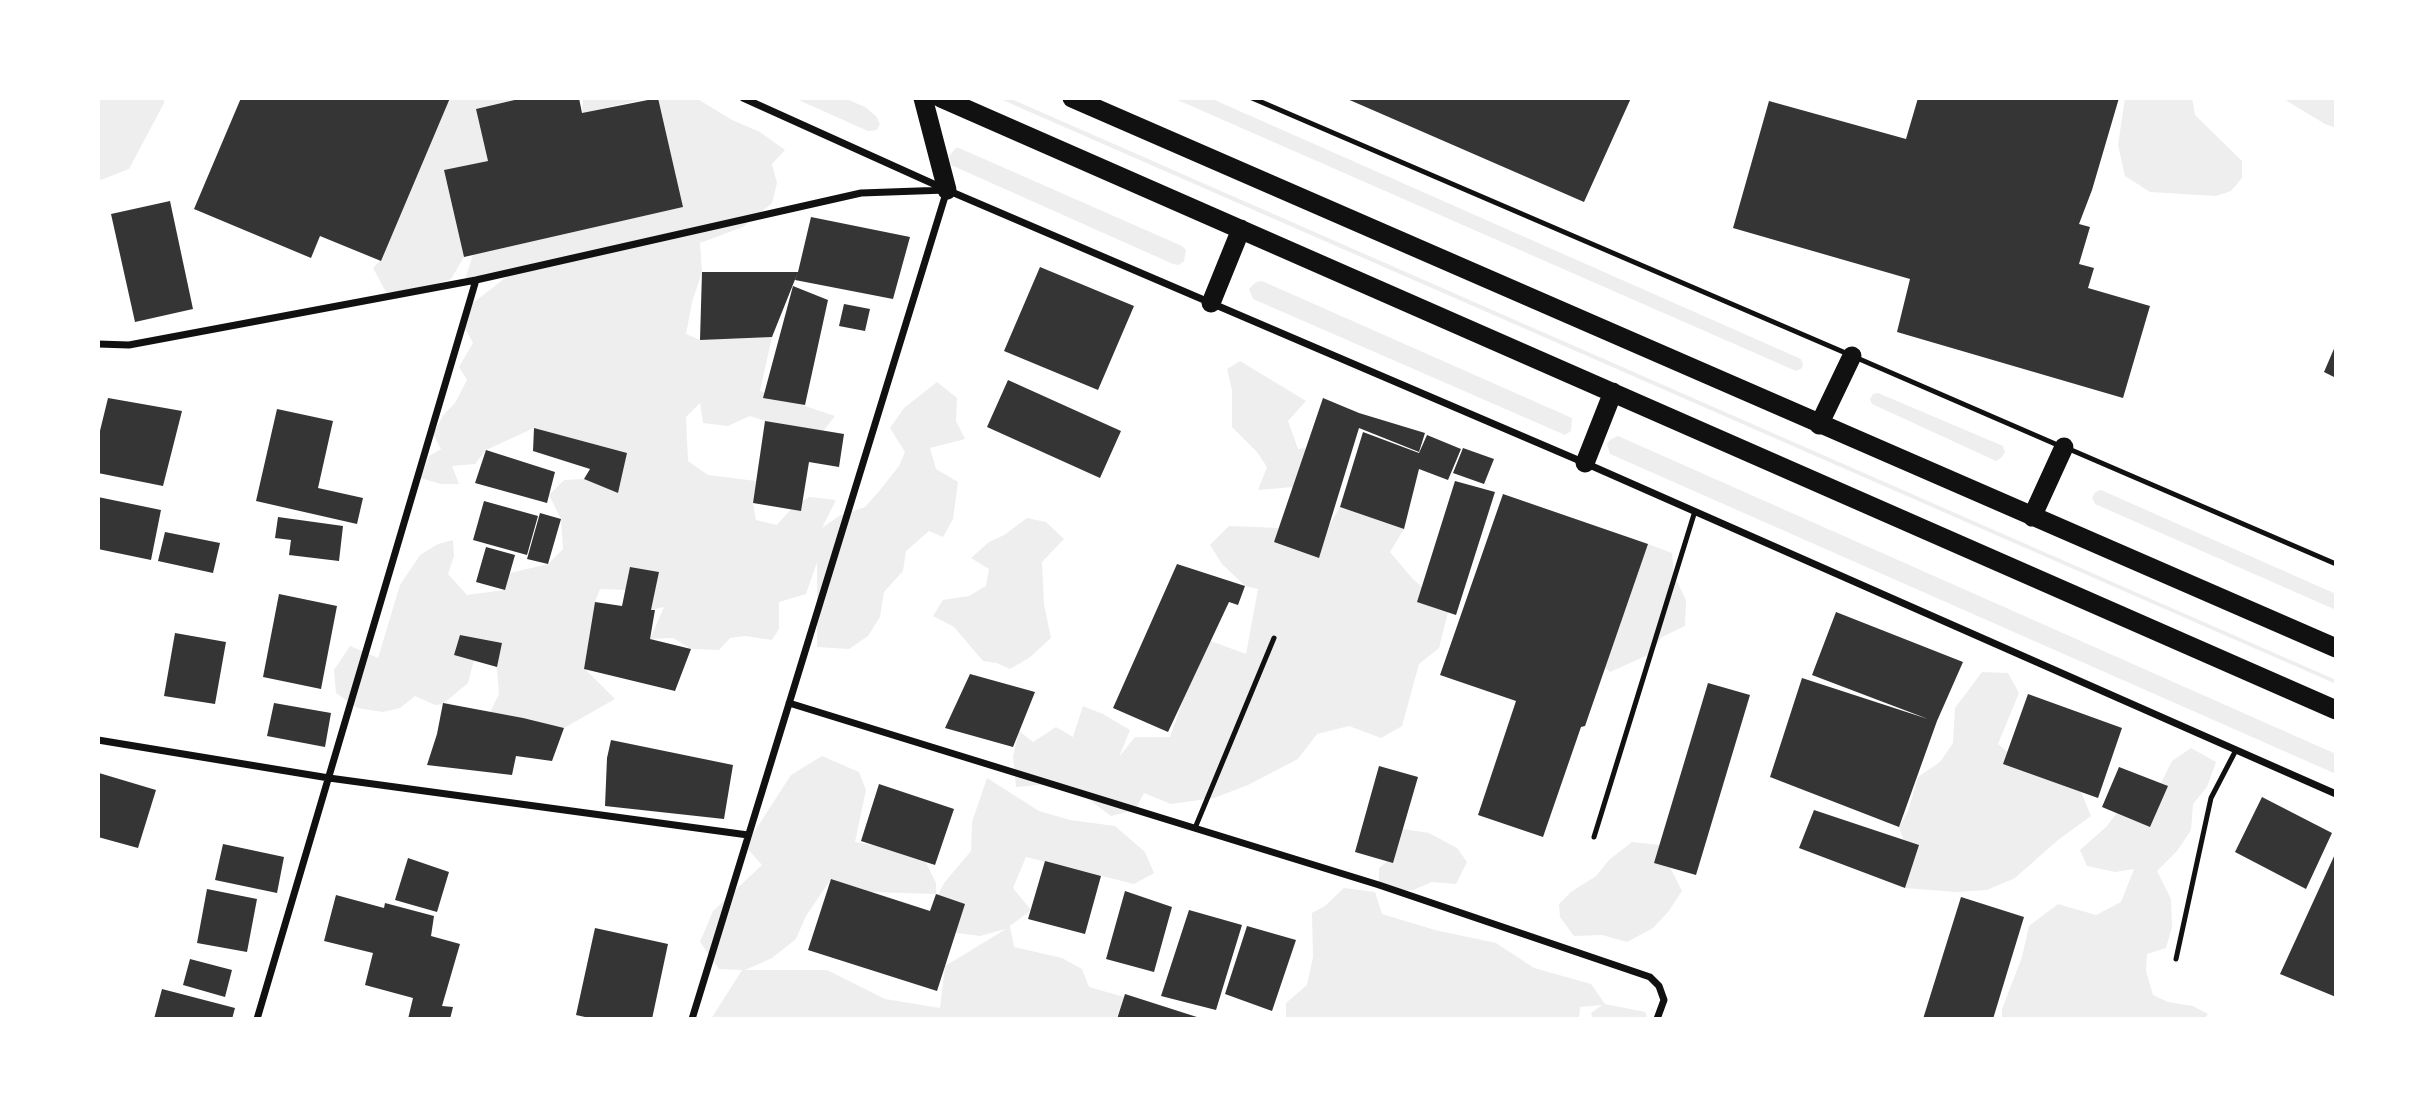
<!DOCTYPE html>
<html>
<head>
<meta charset="utf-8">
<style>
  body { margin:0 }
  #map { position:relative; width:2434px; height:1117px; overflow:hidden; background:#fff; font-family:"IBM Plex Sans",sans-serif }
  canvas { display:block }
  .frame { position:absolute; inset:0; border:100px solid #fff; pointer-events:none }
</style>
</head>
<body>
<div id="map">
<canvas width="2434" height="1117"></canvas>
<div class="frame"></div>
</div>
<script>
const context = document.querySelector('canvas').getContext('2d');
context.lineJoin = 'round';
function paint(path, color) { context.fillStyle = color; context.fill(path, 'evenodd'); }
const poly = rows => new Path2D(rows.map(r => 'M' + r).join(''));
function trace(path, color, width, dash) { context.strokeStyle = color; context.lineWidth = width; context.lineCap = dash ? 'butt' : 'round'; context.setLineDash(dash || []); context.stroke(path); }
paint(poly([
  [98,98,164,98,164,103,129,169,98,181],
  [417,98,522,98,476,109,488,161,444,171,464,257,451,279,412,292,386,292,373,268,383,257],
  [583,98,650,98,582,113],
  [658,98,696,98,732,120,760,132,785,150,772,164,777,183,772,203,743,227,700,243,702,272,692,302,686,334,700,340,772,337,760,391,835,416,823,431,765,421,750,416,728,426,703,423,700,403,686,417,688,461,708,475,756,481,753,503,756,520,777,525,791,509,809,497,836,500,822,528,839,516,865,507,880,490,899,466,905,452,890,428,904,408,937,382,957,398,956,421,965,439,930,448,936,469,958,482,953,519,943,537,929,531,906,551,903,571,884,592,880,617,868,636,849,649,817,647,817,562,806,594,779,602,779,629,772,640,745,636,730,638,719,650,691,649,673,638,650,639,664,607,651,610,659,572,631,567,626,590,600,589,595,602,584,668,615,699,564,728,490,712,499,694,497,667,502,643,460,635,454,655,474,660,468,683,444,703,455,703,435,705,415,696,400,708,383,712,357,708,336,693,334,670,350,646,378,658,400,585,420,555,438,544,453,540,454,556,448,574,467,595,504,590,510,573,548,564,563,549,561,519,549,495,564,480,584,479,618,493,627,453,534,428,486,450,475,464,452,466,459,484,441,484,420,478,429,456,441,449,433,434,444,414,455,403,467,380,459,367,473,343,463,325,469,306,509,275,464,282,473,255,683,207],
  [794,98,844,98,865,107,876,116,880,124,877,130,868,131],
  [998,98,1009,98,2336,680,2336,684],
  [1173,98,1210,98,1801,359,1803,364,1802,368,1796,371],
  [2125,98,2192,98,2195,115,2242,161,2242,178,2231,191,2216,196,2150,192,2125,176,2118,145],
  [2282,98,2336,98,2336,128,2325,124],
  [956,148,959,148,1182,246,1186,250,1184,261,1179,265,1173,264,951,165,949,156],
  [1262,281,1572,418,1571,431,1565,435,1253,299,1249,289,1256,282],
  [1240,361,1306,401,1288,421,1298,449,1305,448,1308,475,1293,487,1258,490,1267,467,1257,452,1232,427,1232,390,1227,369],
  [1878,393,2003,446,2005,452,2002,457,1996,461,1872,404,1870,399,1873,394],
  [1618,436,2336,754,2336,774,1610,454,1607,444,1610,440],
  [2101,490,2336,594,2336,610,2095,504,2092,498,2095,492],
  [1340,507,1404,529,1390,552,1412,578,1448,612,1439,648,1419,664,1402,726,1381,738,1349,726,1317,734,1298,759,1248,785,1214,798,1171,804,1144,793,1135,810,1111,816,1080,793,1051,784,1016,787,1013,756,1019,731,1033,742,1056,727,1073,737,1083,706,1103,714,1130,730,1119,757,1135,737,1170,737,1205,639,1246,654,1258,589,1245,586,1222,564,1210,545,1229,526,1279,528,1274,542,1319,558,1329,526],
  [1027,518,1046,522,1064,539,1042,562,1044,604,1051,638,1029,658,1010,669,997,663,983,661,954,627,933,616,943,600,969,596,986,586,989,569,971,558,989,542,1004,535],
  [1648,544,1672,553,1674,575,1686,600,1685,626,1662,637,1650,654,1610,672,1596,660,1633,561],
  [1982,672,2008,673,2019,693,1998,744,2020,763,2081,792,2091,816,2058,840,2015,878,1987,890,1956,892,1905,888,1909,856,1899,827,1908,811,1918,777,1940,762,1953,743,1955,708],
  [2191,748,2216,762,2207,787,2193,804,2191,830,2177,851,2157,871,2171,899,2172,927,2166,948,2147,954,2146,971,2153,995,2168,1002,2193,1006,2208,1014,2204,1019,2002,1019,2002,1009,2022,957,2029,926,2058,904,2096,915,2121,902,2134,869,2115,872,2087,866,2080,850,2106,827,2117,813,2150,827,2167,786,2161,783,2172,761],
  [822,756,859,772,866,790,855,842,882,847,925,860,936,883,936,894,870,892,831,879,806,916,796,939,772,958,745,970,827,970,885,999,940,1008,945,966,1006,929,980,936,950,932,930,911,944,883,971,851,972,822,987,778,1039,811,1070,820,1115,826,1145,852,1154,873,1134,884,1026,857,1013,888,1031,910,1010,926,1014,947,1062,958,1082,969,1089,987,1124,997,1116,1019,711,1019,742,970,719,969,700,942,713,911,762,865,745,846,791,775],
  [1403,829,1429,833,1457,848,1467,862,1456,884,1432,882,1413,890,1395,890,1379,885,1379,868,1395,855],
  [1632,842,1659,845,1682,891,1668,912,1653,928,1627,942,1602,935,1574,936,1560,917,1559,904,1571,892,1596,876,1609,860],
  [1344,888,1375,892,1382,914,1435,930,1496,943,1534,968,1591,984,1605,1004,1645,1012,1648,1019,1593,1019,1591,1013,1602,1005,1580,1007,1579,1019,1286,1019,1286,1003,1307,985,1313,957,1312,913,1325,906]
]), '#eee');
paint(poly([
  [241,98,450,98,381,261,320,236,311,258,194,209],
  [523,98,579,98,582,113,658,98,683,207,464,257,444,170,488,161,476,109],
  [1345,98,1631,98,1584,202],
  [1918,98,2119,98,2092,190,2079,224,2090,227,2079,264,2094,268,2088,288,2150,306,2123,398,1897,332,1910,279,1733,228,1769,101,1906,139],
  [170,201,193,309,135,322,111,214],
  [811,217,910,237,893,299,795,280,798,272,772,337,700,340,702,272,798,272],
  [1040,267,1134,306,1098,390,1004,351],
  [793,286,828,300,805,405,763,398],
  [844,304,870,309,865,331,839,326],
  [2336,344,2336,378,2324,372],
  [1008,380,1121,431,1100,478,987,427],
  [108,398,182,411,163,486,98,473,98,439],
  [1323,398,1359,413,1425,433,1419,452,1359,428,1319,558,1274,542],
  [277,409,333,421,318,488,363,498,357,524,256,501],
  [765,421,844,434,839,467,809,462,801,511,753,503],
  [534,428,627,453,618,493,584,479,590,469,533,451],
  [1363,432,1419,453,1427,435,1461,449,1448,480,1419,469,1404,529,1340,507],
  [1463,448,1494,459,1484,484,1453,473],
  [486,450,555,472,547,503,475,483],
  [1455,481,1495,492,1456,615,1417,602],
  [1503,494,1648,544,1585,726,1581,727,1543,837,1478,815,1516,701,1440,675],
  [98,497,161,510,151,560,98,549],
  [484,501,538,516,527,555,473,540],
  [540,513,561,519,548,564,527,559],
  [278,517,343,526,339,561,289,555,291,540,275,538],
  [165,532,220,543,213,573,158,561],
  [486,547,515,555,505,590,476,582],
  [1177,564,1245,586,1238,605,1229,602,1168,732,1113,708],
  [630,567,659,572,651,610,655,610,650,639,691,649,675,691,584,669,595,602,622,606],
  [279,594,337,606,321,689,263,677],
  [1836,612,1963,662,1937,721,1899,827,1770,777,1802,678,1928,719,1812,675],
  [175,633,226,642,215,704,164,696],
  [460,635,502,643,497,667,454,655],
  [970,674,1035,692,1013,747,945,728],
  [1708,683,1750,695,1696,875,1654,863],
  [2028,694,2122,728,2098,798,2003,764],
  [274,703,331,713,325,747,267,736],
  [443,703,523,718,564,728,552,761,516,756,512,775,427,765,437,734],
  [611,740,733,765,724,819,605,806,607,758],
  [1379,766,1418,777,1393,863,1355,852],
  [2119,767,2168,786,2150,827,2102,807],
  [99,773,156,790,138,848,98,837],
  [879,784,954,809,935,865,861,841],
  [2262,797,2332,833,2306,889,2235,852],
  [1814,810,1919,845,1905,888,1799,848],
  [223,844,284,857,277,893,215,880],
  [2336,852,2336,997,2280,974],
  [408,858,449,872,437,912,395,900],
  [1045,861,1101,876,1085,934,1028,919],
  [831,879,930,911,936,894,965,904,937,991,808,950],
  [207,889,257,899,247,952,197,943],
  [1125,891,1172,907,1154,972,1106,959],
  [336,895,384,908,385,903,434,916,431,936,460,944,442,1006,453,1007,450,1019,408,1019,413,998,365,985,373,953,324,941],
  [1961,897,2024,917,1993,1019,1923,1019],
  [1189,910,1242,925,1216,1010,1161,996],
  [1247,926,1296,940,1272,1011,1225,994],
  [595,928,668,944,652,1019,594,1019,576,1015],
  [190,959,232,970,225,997,183,985],
  [162,989,235,1008,232,1019,154,1019],
  [1125,994,1200,1018,1200,1019,1117,1019]
]), '#353535');
trace(poly([
  [1252,98,1848,354],
  [1857,358,2060,446],
  [2069,449,2336,564],
  [1195,828,1274,638],
  [1594,837,1695,511],
  [2176,959,2211,798,2236,750]
]), '#111', 5);
trace(poly([
  [743,98,947,190,1585,463,2336,794],
  [98,344,129,345,476,280,861,193,946,190],
  [789,703,1379,885,1650,977,1659,986,1664,1000,1657,1019],
  [98,740,329,778,748,835],
  [257,1019,476,280],
  [692,1019,947,190]
]), '#111', 7);
trace(poly([
  [923,98,947,190],
  [941,98,2336,710],
  [1072,98,2336,648],
  [1211,303,1241,229],
  [1819,425,1852,356],
  [1585,463,1613,392],
  [2032,517,2064,447]
]), '#111', 19);
</script>
</body>
</html>
